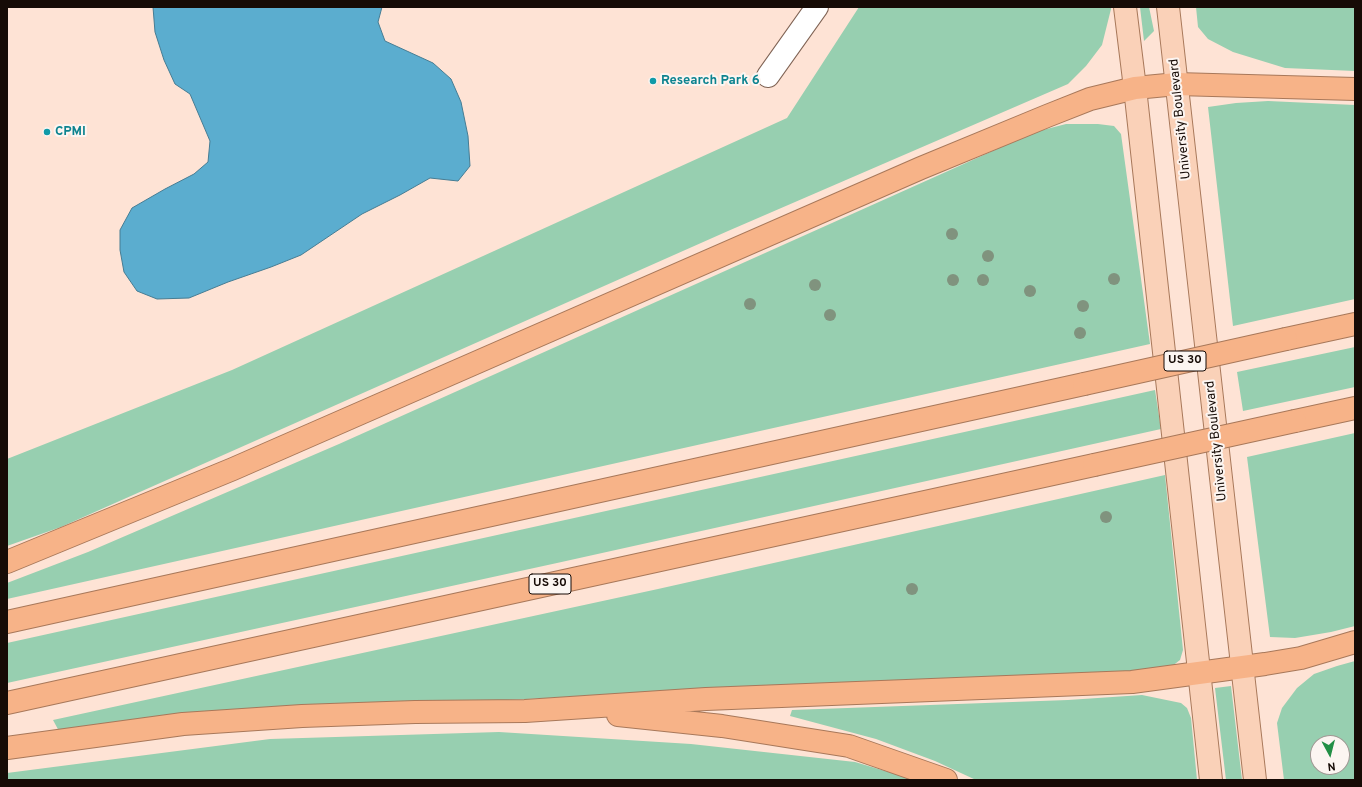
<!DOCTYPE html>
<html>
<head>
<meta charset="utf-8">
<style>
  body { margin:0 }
  #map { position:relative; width:1362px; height:787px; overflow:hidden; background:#fee3d5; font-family:Overpass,sans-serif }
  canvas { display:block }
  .frame { position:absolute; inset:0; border:8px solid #160b06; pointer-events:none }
  .north { position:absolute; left:1310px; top:735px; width:40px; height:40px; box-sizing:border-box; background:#fcf5f1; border:1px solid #a09793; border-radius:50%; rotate:173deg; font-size:11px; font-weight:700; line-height:16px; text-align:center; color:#160b06 }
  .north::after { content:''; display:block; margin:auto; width:14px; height:18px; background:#238f46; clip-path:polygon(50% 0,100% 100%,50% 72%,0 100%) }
</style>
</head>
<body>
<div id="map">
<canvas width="1362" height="787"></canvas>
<div class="frame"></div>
<div class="north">N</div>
</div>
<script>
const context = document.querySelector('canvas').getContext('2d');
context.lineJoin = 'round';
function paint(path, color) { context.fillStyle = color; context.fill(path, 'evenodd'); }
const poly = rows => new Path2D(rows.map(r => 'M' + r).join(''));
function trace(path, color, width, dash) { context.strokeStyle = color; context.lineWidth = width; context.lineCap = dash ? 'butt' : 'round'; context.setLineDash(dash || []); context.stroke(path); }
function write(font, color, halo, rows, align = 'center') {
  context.font = font + ' Overpass,sans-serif'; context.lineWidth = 4; context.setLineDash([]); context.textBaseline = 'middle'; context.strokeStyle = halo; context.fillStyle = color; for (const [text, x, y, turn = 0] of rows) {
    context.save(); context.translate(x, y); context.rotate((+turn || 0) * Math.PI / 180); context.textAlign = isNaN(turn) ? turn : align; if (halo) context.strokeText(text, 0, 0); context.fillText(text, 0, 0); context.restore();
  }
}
paint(poly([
  [859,7,1111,7,1111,9,1102,45,1086,66,1068,84,728,231,61,527,7,546,7,459,232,370,787,118],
  [1140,7,1149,7,1154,31,1144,41],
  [1196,7,1355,7,1355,71,1285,68,1233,52,1208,39,1198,27],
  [1268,101,1355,105,1355,299,1233,326,1208,107,1236,103],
  [1066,124,1098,124,1114,126,1121,134,1150,344,7,599,7,583,88,552,339,444,1035,132],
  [1355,347,1355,387,1243,411,1237,372],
  [1155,390,1161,429,557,563,7,683,7,643],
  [1355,433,1355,626,1331,632,1295,638,1270,637,1247,457],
  [1165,475,1183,650,1180,660,1171,667,1119,676,657,693,375,706,60,733,53,720,658,589],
  [1355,661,1355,780,1284,780,1277,723,1282,708,1297,688,1314,674,1337,666],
  [1318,743,1342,743,1342,767,1318,767],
  [1231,686,1242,780,1226,780,1215,688],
  [1142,695,1181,703,1187,708,1191,718,1197,780,976,780,935,761,876,739,790,716,792,710,1068,700],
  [499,732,691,744,855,762,915,780,7,780,7,773,270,739]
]), '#97cfb0');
const water = poly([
  [153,7,382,7,378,22,385,41,433,63,451,79,461,102,468,136,470,166,458,181,430,178,400,195,362,214,301,255,271,267,228,282,189,298,157,299,137,291,124,272,120,250,120,230,132,208,165,189,194,174,208,162,210,141,190,94,175,84,164,60,155,32,153,7]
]);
paint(water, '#5badcf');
trace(water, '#467c93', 1);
const minor = poly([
  [768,76,817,7]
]);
const major = poly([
  [1125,7,1135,88,1211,780],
  [1168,7,1255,780]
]);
const highway = poly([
  [1286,339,1355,324],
  [1295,421,1355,408],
  [7,562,233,469,921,168,1047,116,1090,99,1135,88,1177,84,1355,89],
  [7,622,1084,384],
  [7,703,1094,465],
  [618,715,722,726,849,746,946,780],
  [7,748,183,724,302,716,415,712,525,711,706,699,1132,682,1265,664,1301,658,1355,642]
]);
trace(minor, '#7f6354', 24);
trace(major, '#a8785a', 24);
trace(highway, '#a8785a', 24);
trace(minor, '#fff', 22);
trace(major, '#fad1b8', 22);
trace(highway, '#f7b388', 22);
const highwayBridge = poly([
  [1084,384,1286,339],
  [1094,465,1295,421]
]);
trace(highwayBridge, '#a8785a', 24, []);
trace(highwayBridge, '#f7b388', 22);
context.fillStyle = '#80937e';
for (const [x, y] of [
  [952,234],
  [988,256],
  [1114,279],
  [953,280],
  [983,280],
  [815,285],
  [1030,291],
  [750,304],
  [1083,306],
  [830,315],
  [1080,333],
  [1106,517],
  [912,589]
]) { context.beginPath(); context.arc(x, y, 6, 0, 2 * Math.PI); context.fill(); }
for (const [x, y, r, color] of [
  [653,81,4,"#0f9aa8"],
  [47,132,4,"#0f9aa8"]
]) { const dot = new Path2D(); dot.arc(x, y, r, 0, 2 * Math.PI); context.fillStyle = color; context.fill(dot); trace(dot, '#fcf5f1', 1.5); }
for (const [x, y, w] of [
  [1185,361,42],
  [550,584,42]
]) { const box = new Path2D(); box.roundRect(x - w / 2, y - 10, w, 20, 3); context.fillStyle = '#fcf5f1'; context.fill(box); trace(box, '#160b06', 1); }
write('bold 12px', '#160b06', null, [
  ["US 30",1185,361],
  ["US 30",550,584]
]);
write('bold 13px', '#0d838f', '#fcf5f1', [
  ["Research Park 6",661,81],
  ["CPMI",55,132]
], 'left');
write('13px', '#160b06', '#fcf5f1', [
  ["University Boulevard",1181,119,-96],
  ["University Boulevard",1217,441,-96]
]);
</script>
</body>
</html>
